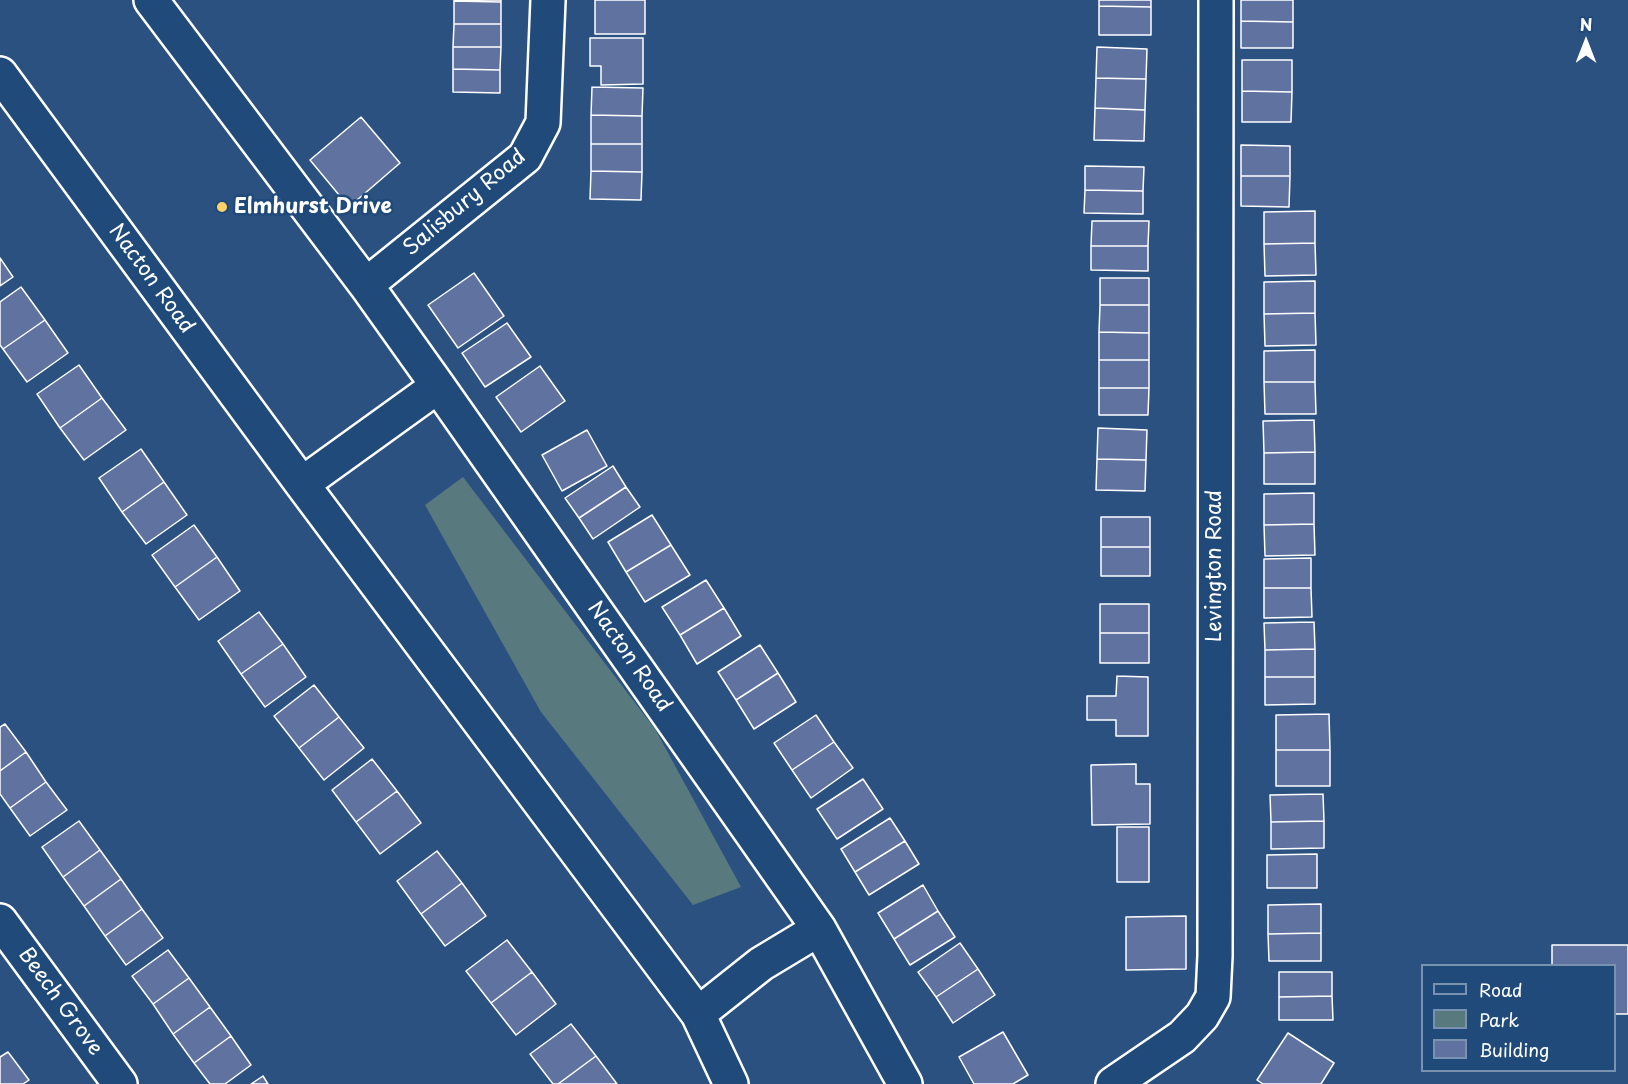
<!DOCTYPE html>
<html>
<head>
<meta charset="utf-8">
<style>
  body { margin:0 }
  #map { position:relative; width:1628px; height:1084px; overflow:hidden; background:#2b5181; font-family:"Playpen Sans",sans-serif }
  canvas { display:block }
  .legend { position:absolute; left:1421px; top:964px; width:195px; height:108px; box-sizing:border-box; background:#1f4a7a; border:2px solid #7992af; margin:0; padding:8px 10px; list-style:none; font-size:18px; color:#fff }
  .legend li { display:flex; align-items:center; gap:12px; height:30px }
  .legend b { width:30px; border:2px solid #7992af }
  .north { position:absolute; left:1556px; top:12px; width:60px; height:60px; -webkit-text-stroke:4px #1f4a7a; paint-order:stroke; rotate:0deg; font-size:16px; font-weight:700; line-height:24px; text-align:center; color:#fff }
  .north::after { content:''; display:block; margin:auto; width:21px; height:27px; background:#fff; clip-path:polygon(50% 0,100% 100%,50% 72%,0 100%) }
</style>
</head>
<body>
<div id="map">
<canvas width="1628" height="1084"></canvas>
<ul class="legend">
<li><b style="height:8px;background:#1f4a7a"></b>Road</li>
<li><b style="height:16px;background:#587a7f"></b>Park</li>
<li><b style="height:16px;background:#5f72a0"></b>Building</li>
</ul>
<div class="north">N</div>
</div>
<script>
const context = document.querySelector('canvas').getContext('2d');
context.lineJoin = 'round';
function paint(path, color) { context.fillStyle = color; context.fill(path, 'evenodd'); }
const poly = rows => new Path2D(rows.map(r => 'M' + r).join(''));
function trace(path, color, width, dash) { context.strokeStyle = color; context.lineWidth = width; context.lineCap = dash ? 'butt' : 'round'; context.setLineDash(dash || []); context.stroke(path); }
function write(font, color, halo, rows, align = 'center') {
  context.font = font + ' "Playpen Sans",sans-serif'; context.lineWidth = 5; context.setLineDash([]); context.textBaseline = 'middle'; context.strokeStyle = halo; context.fillStyle = color; for (const [text, x, y, turn = 0] of rows) {
    context.save(); context.translate(x, y); context.rotate((+turn || 0) * Math.PI / 180); context.textAlign = isNaN(turn) ? turn : align; if (halo) context.strokeText(text, 0, 0); context.fillText(text, 0, 0); context.restore();
  }
}
paint(poly([
  [463,477,655,729,741,887,693,905,541,712,425,505]
]), '#587a7f');
const building = poly([
  [454,0,501,0,501,2,454,1,454,0],
  [595,0,645,0,645,34,595,34,595,0],
  [1099,0,1151,0,1151,7,1099,6,1099,0],
  [1241,0,1293,0,1293,22,1241,21,1241,0],
  [454,1,501,2,501,24,454,24,454,1],
  [1099,6,1151,7,1151,35,1099,35,1099,6],
  [1241,21,1293,22,1293,48,1241,48,1241,21],
  [454,24,501,24,501,47,453,47,454,24],
  [590,38,643,38,643,84,601,85,601,66,590,66,590,38],
  [453,47,501,47,500,70,453,69,453,47],
  [1097,47,1147,49,1146,79,1096,78,1097,47],
  [1242,60,1292,60,1292,92,1242,91,1242,60],
  [453,69,500,70,500,93,453,92,453,69],
  [1096,78,1146,79,1145,110,1095,108,1096,78],
  [592,87,643,88,642,116,591,115,592,87],
  [1242,91,1292,92,1291,122,1242,122,1242,91],
  [1095,108,1145,110,1144,141,1094,140,1095,108],
  [591,115,642,116,642,144,591,144,591,115],
  [361,117,400,163,349,207,310,160,361,117],
  [591,144,642,144,642,172,591,171,591,144],
  [1241,145,1290,146,1290,176,1241,176,1241,145],
  [1085,166,1144,167,1143,191,1085,190,1085,166],
  [591,171,642,172,641,200,590,199,591,171],
  [1241,176,1290,176,1289,207,1241,206,1241,176],
  [1085,190,1143,191,1143,214,1084,213,1085,190],
  [1315,211,1315,243,1264,244,1264,212,1315,211],
  [1092,221,1149,221,1148,246,1091,246,1092,221],
  [1315,243,1316,275,1265,276,1264,244,1315,243],
  [1091,246,1148,246,1148,271,1091,270,1091,246],
  [0,258,13,277,0,286,0,258],
  [474,273,504,316,458,348,428,305,474,273],
  [1100,278,1149,278,1149,305,1100,305,1100,278],
  [1315,281,1315,313,1264,314,1264,282,1315,281],
  [21,287,45,320,3,349,0,345,0,302,21,287],
  [1100,305,1149,305,1149,333,1099,332,1100,305],
  [1315,313,1316,345,1265,346,1264,314,1315,313],
  [45,320,68,353,27,382,3,349,45,320],
  [507,323,531,357,485,387,462,353,507,323],
  [1099,332,1149,333,1149,360,1099,360,1099,332],
  [1315,350,1315,382,1264,382,1264,351,1315,350],
  [1099,360,1149,360,1149,388,1099,388,1099,360],
  [79,365,102,398,60,428,37,394,79,365],
  [540,366,565,401,521,432,496,397,540,366],
  [1264,382,1315,382,1316,414,1265,414,1264,382],
  [1099,388,1149,388,1148,415,1099,415,1099,388],
  [102,398,126,430,84,460,60,428,102,398],
  [1314,420,1315,452,1264,453,1263,421,1314,420],
  [1098,428,1147,430,1146,460,1097,459,1098,428],
  [587,430,607,466,562,491,542,455,587,430],
  [141,449,164,482,122,512,99,478,141,449],
  [1315,452,1315,484,1264,484,1264,453,1315,452],
  [1097,459,1146,460,1145,491,1096,490,1097,459],
  [613,466,626,487,579,518,565,498,613,466],
  [164,482,187,515,146,544,122,512,164,482],
  [626,487,640,507,593,539,579,518,626,487],
  [1314,493,1314,524,1264,525,1264,494,1314,493],
  [652,515,671,545,626,572,608,542,652,515],
  [1101,517,1150,517,1150,547,1101,547,1101,517],
  [1314,524,1315,555,1265,556,1264,525,1314,524],
  [194,525,217,557,175,587,152,555,194,525],
  [671,545,690,575,645,602,626,572,671,545],
  [1101,547,1150,547,1150,576,1101,576,1101,547],
  [217,557,240,591,199,620,175,587,217,557],
  [1311,558,1311,588,1264,588,1264,559,1311,558],
  [706,580,724,608,680,635,662,607,706,580],
  [1264,588,1311,588,1312,617,1264,618,1264,588],
  [1100,604,1149,604,1149,633,1100,633,1100,604],
  [724,608,741,636,697,664,680,635,724,608],
  [259,612,283,644,241,674,218,641,259,612],
  [1314,622,1315,649,1265,650,1264,623,1314,622],
  [1100,633,1149,633,1149,663,1100,663,1100,633],
  [283,644,306,677,265,707,241,674,283,644],
  [760,645,778,673,736,700,718,672,760,645],
  [1315,649,1315,677,1265,677,1265,650,1315,649],
  [778,673,796,702,754,729,736,700,778,673],
  [1117,676,1148,677,1148,736,1116,736,1116,720,1087,720,1087,696,1116,696,1117,676],
  [1265,677,1315,677,1315,704,1265,705,1265,677],
  [314,685,339,717,299,748,274,716,314,685],
  [1329,714,1330,750,1276,750,1276,715,1329,714],
  [816,715,834,742,792,770,774,743,816,715],
  [339,717,364,748,324,780,299,748,339,717],
  [5,724,26,752,0,771,0,727,5,724],
  [834,742,853,768,811,798,792,770,834,742],
  [1276,750,1330,750,1330,786,1276,786,1276,750],
  [26,752,46,782,10,808,0,794,0,771,26,752],
  [372,759,397,791,356,822,332,790,372,759],
  [1136,764,1136,784,1150,784,1150,824,1092,825,1091,765,1136,764],
  [863,779,883,809,837,839,817,809,863,779],
  [46,782,67,810,30,836,10,808,46,782],
  [397,791,421,823,380,854,356,822,397,791],
  [1323,794,1324,821,1271,822,1270,795,1323,794],
  [890,818,905,841,855,872,841,849,890,818],
  [79,821,100,850,63,877,42,847,79,821],
  [1324,821,1324,848,1271,849,1271,822,1324,821],
  [1117,827,1149,827,1149,882,1117,882,1117,827],
  [905,841,919,864,869,895,855,872,905,841],
  [100,850,121,879,84,906,63,877,100,850],
  [437,851,462,883,421,914,397,881,437,851],
  [1317,854,1317,888,1267,888,1267,855,1317,854],
  [121,879,142,909,105,936,84,906,121,879],
  [462,883,486,916,445,946,421,914,462,883],
  [923,885,938,911,894,939,878,913,923,885],
  [1321,904,1321,933,1268,934,1268,905,1321,904],
  [142,909,163,938,126,965,105,936,142,909],
  [938,911,955,937,910,965,894,939,938,911],
  [1186,916,1186,969,1126,970,1126,917,1186,916],
  [1321,933,1321,961,1269,961,1268,934,1321,933],
  [507,940,532,972,491,1003,466,971,507,940],
  [960,943,978,969,936,997,918,972,960,943],
  [1552,945,1628,945,1628,1014,1614,1014,1614,966,1552,966,1552,945],
  [168,950,189,978,153,1004,132,976,168,950],
  [978,969,995,995,953,1023,936,997,978,969],
  [532,972,556,1004,516,1035,491,1003,532,972],
  [1279,972,1332,972,1332,996,1279,997,1279,972],
  [189,978,210,1007,173,1034,153,1004,189,978],
  [1332,996,1333,1020,1279,1020,1279,997,1332,996],
  [210,1007,231,1036,194,1063,173,1034,210,1007],
  [571,1024,596,1056,558,1084,553,1084,530,1054,571,1024],
  [1003,1032,1028,1075,1013,1084,974,1084,959,1057,1003,1032],
  [1288,1033,1334,1063,1321,1084,1263,1084,1257,1080,1288,1033],
  [231,1036,251,1065,225,1084,210,1084,194,1063,231,1036],
  [8,1052,29,1080,23,1084,0,1084,0,1057,8,1052],
  [596,1056,617,1084,558,1084,596,1056],
  [263,1076,268,1084,251,1084,263,1076]
]);
paint(building, '#5f72a0');
trace(building, '#fff', 1.5);
const minor = poly([
  [151,0,366,285,438,386,819,929,905,1084],
  [0,74,302,484,698,1014,731,1084],
  [366,285,525,157,543,123,548,0],
  [302,484,438,386],
  [0,921,120,1084],
  [698,1014,761,964,819,929],
  [1113,1084,1182,1037,1202,1016,1213,997,1215,956,1216,0]
]);
trace(minor, '#fff', 38);
trace(minor, '#1f4a7a', 33);
for (const [x, y, r, color] of [
  [222,207,6,"#ffd166"]
]) { const dot = new Path2D(); dot.arc(x, y, r, 0, 2 * Math.PI); context.fillStyle = color; context.fill(dot); trace(dot, '#1f4a7a', 2); }
write('21px', '#fff', '#1f4a7a', [
  ["Salisbury Road",465,203,-40],
  ["Nacton Road",151,279,54],
  ["Levington Road",1215,566,-90],
  ["Nacton Road",629,657,55],
  ["Beech Grove",60,1002,54]
]);
write('bold 21px', '#fff', '#1f4a7a', [
  ["Elmhurst Drive",234,207]
], 'left');
</script>
</body>
</html>
